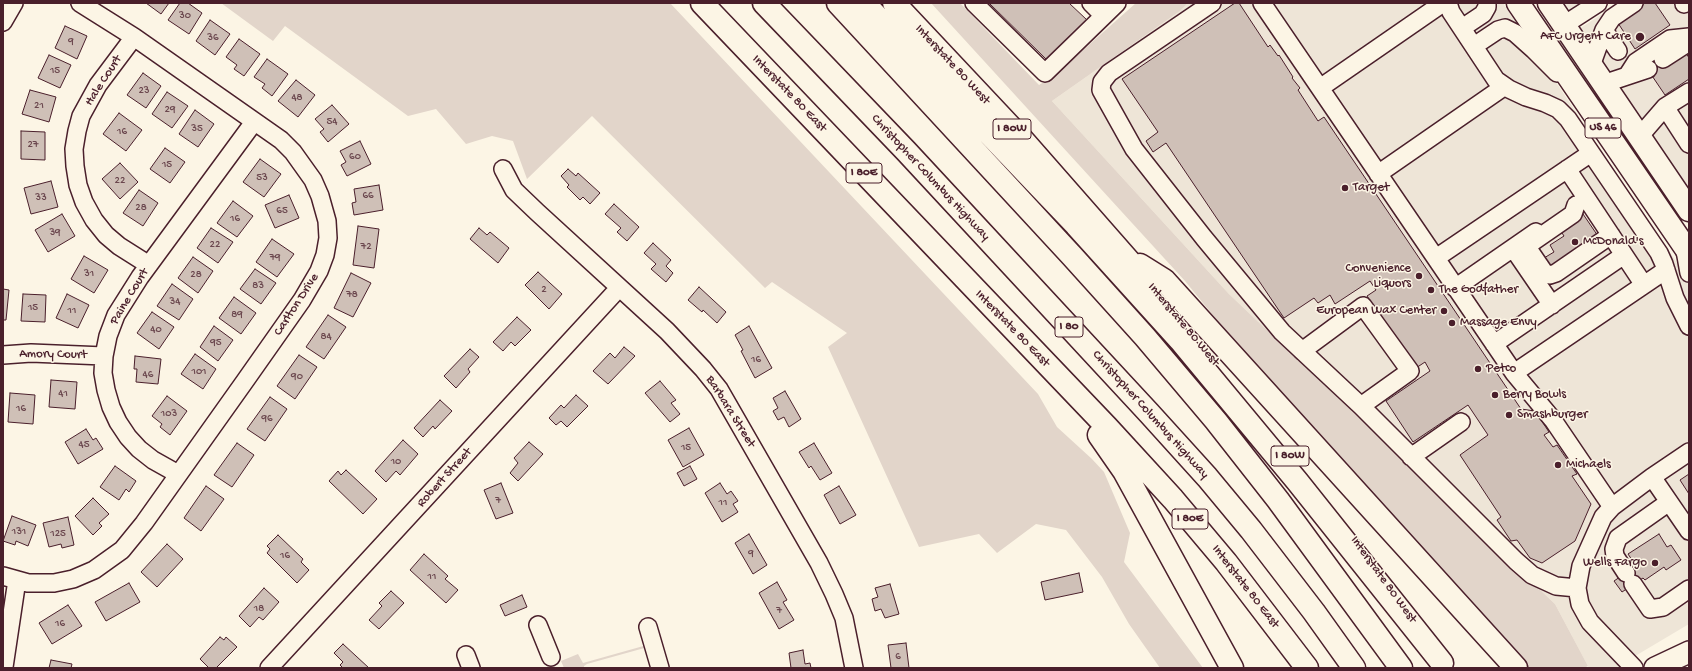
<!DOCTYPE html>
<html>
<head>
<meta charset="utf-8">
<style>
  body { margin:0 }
  #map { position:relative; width:1692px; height:671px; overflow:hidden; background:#fcf5e5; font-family:"Gochi Hand",sans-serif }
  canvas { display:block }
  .frame { position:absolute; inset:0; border:4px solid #4a1f2b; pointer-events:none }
</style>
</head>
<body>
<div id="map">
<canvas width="1692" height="671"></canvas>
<div class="frame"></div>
</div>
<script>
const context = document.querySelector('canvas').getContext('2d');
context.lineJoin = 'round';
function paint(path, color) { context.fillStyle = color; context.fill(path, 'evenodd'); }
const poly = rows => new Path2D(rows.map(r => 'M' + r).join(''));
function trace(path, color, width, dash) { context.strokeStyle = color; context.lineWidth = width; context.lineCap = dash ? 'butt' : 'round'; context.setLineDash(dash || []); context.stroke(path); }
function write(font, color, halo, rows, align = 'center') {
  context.font = font + ' "Gochi Hand",sans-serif'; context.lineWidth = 3; context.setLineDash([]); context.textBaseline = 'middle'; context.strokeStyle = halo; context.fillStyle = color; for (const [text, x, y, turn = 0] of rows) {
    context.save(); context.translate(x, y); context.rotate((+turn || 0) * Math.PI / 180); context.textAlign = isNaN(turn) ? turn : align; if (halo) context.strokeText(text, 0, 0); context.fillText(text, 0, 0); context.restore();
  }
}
paint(poly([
  [1188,3,1503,3,1689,281,1689,624,1615,668,1589,668,1555,604,1229,294,1052,101,1180,11],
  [1561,3,1580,3,1567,12],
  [1619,3,1689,3,1689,191,1579,29]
]), '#eee5d7');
paint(poly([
  [221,3,670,3,1038,394,1057,427,1092,459,1104,472,1130,533,1124,562,1203,668,1160,668,1129,624,1102,577,1066,530,1036,524,997,553,979,534,919,547,828,347,847,333,772,282,765,288,592,116,527,179,513,141,492,136,466,144,436,109,408,116,285,26,273,41],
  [931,3,960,3,1039,85,1055,75,1136,3,1188,3,1180,11,1052,101,1229,294,1555,604,1588,666,1584,668,1528,668,1288,407,1185,281],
  [647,645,648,647,587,664,584,666,584,668,564,668,561,661,578,654,583,663]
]), '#e2d5ca');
const building = poly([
  [146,3,169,3,161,14,146,3],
  [180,3,188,3,202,13,189,34,168,20,180,3],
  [989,3,1069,3,1087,20,1047,60,989,3],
  [1235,3,1239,3,1268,47,1270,45,1278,56,1279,55,1293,77,1292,78,1300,88,1298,90,1318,121,1324,117,1521,409,1535,411,1549,432,1544,435,1553,447,1557,445,1577,474,1572,476,1591,504,1575,541,1542,563,1530,558,1517,540,1511,541,1497,520,1501,517,1460,455,1488,435,1468,405,1413,442,1386,401,1430,371,1425,362,1416,368,1367,296,1376,290,1370,281,1335,304,1330,295,1318,303,1314,298,1284,318,1166,143,1153,152,1146,141,1158,132,1122,79,1235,3],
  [1641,3,1655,3,1670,25,1635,49,1616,20,1641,3],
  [210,20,230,34,215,55,196,41,210,20],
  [65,26,87,36,77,59,55,48,65,26],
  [239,39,260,54,244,76,234,69,237,65,226,57,239,39],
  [1685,51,1689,58,1689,79,1665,95,1642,61,1685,51],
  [49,55,71,65,60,88,38,78,49,55],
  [267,59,288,74,272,96,262,88,265,84,254,77,267,59],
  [143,73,161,86,146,108,127,95,143,73],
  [296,80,315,95,298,117,278,101,296,80],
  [30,90,56,97,49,122,22,114,30,90],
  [167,92,188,106,172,128,152,114,167,92],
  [332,105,349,124,328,142,320,132,324,129,315,119,332,105],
  [195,110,214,124,198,147,179,134,195,110],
  [119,113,142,130,126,151,103,134,119,113],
  [21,131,45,132,45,160,21,159,21,131],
  [360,141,371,164,347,176,341,165,346,162,340,151,360,141],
  [165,148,185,162,170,183,150,169,165,148],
  [260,159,281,174,264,197,243,182,260,159],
  [120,163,138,182,120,199,102,179,120,163],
  [568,169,576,176,578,173,600,193,590,204,583,197,580,200,567,187,569,185,561,176,568,169],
  [51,181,58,207,31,214,24,188,51,181],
  [379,185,383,210,354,215,352,203,356,202,354,189,379,185],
  [139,190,158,203,143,226,123,213,139,190],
  [289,195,299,218,275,228,265,205,289,195],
  [233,201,253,216,237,237,217,223,233,201],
  [614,204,639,227,627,241,617,232,621,228,605,214,614,204],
  [62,214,75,236,48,252,35,230,62,214],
  [1583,214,1600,239,1551,268,1544,258,1554,252,1550,245,1564,236,1560,230,1583,214],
  [358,226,379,229,374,268,353,265,358,226],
  [211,228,233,242,218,263,197,248,211,228],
  [479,228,487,235,490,232,509,248,498,263,470,239,479,228],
  [272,239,294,254,277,277,256,262,272,239],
  [653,243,671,260,666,266,673,273,666,282,651,269,656,264,644,253,653,243],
  [84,256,108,270,94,293,71,279,84,256],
  [193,257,213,271,198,293,178,278,193,257],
  [255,269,276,283,261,304,240,289,255,269],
  [538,272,562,294,549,309,525,285,538,272],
  [351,273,371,283,353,317,334,308,351,273],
  [172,284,193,299,179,320,157,306,172,284],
  [699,287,726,312,717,323,703,310,702,312,688,300,699,287],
  [3,289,9,290,6,320,3,320,3,289],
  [23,294,46,295,45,322,21,321,23,294],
  [67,294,89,305,78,328,56,318,67,294],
  [234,297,256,313,241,334,219,318,234,297],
  [152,312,174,327,159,349,137,333,152,312],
  [328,315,346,327,324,359,306,347,328,315],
  [517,317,531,330,515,346,511,342,503,351,493,342,517,317],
  [214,326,233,340,218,361,200,347,214,326],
  [749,326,772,368,755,378,741,351,743,350,735,335,749,326],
  [624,347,635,356,608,384,593,371,610,353,615,358,624,347],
  [470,349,479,357,468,369,470,372,456,388,444,376,470,349],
  [195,354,216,369,203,389,181,374,195,354],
  [299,355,317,367,295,399,277,386,299,355],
  [135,356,161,359,158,384,136,382,137,369,134,369,135,356],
  [51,380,77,382,75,409,49,407,51,380],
  [660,381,676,400,671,403,680,414,670,422,645,393,660,381],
  [785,391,801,419,789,427,784,417,778,420,773,411,778,408,773,398,785,391],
  [10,393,35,395,33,424,8,422,10,393],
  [576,395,588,406,567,427,561,421,556,425,549,418,561,405,564,408,576,395],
  [167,396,187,411,170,435,160,427,162,424,152,416,167,396],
  [270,397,287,409,265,441,247,429,270,397],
  [440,400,452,411,435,429,433,426,423,437,414,428,440,400],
  [689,428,704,455,683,467,668,440,689,428],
  [86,429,93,440,96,438,103,449,78,464,65,442,86,429],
  [403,440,418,454,400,475,396,471,386,482,375,471,403,440],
  [529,442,543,454,518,481,510,473,518,463,514,458,529,442],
  [237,443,254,455,232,487,214,475,237,443],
  [814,443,832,473,820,480,811,466,809,468,799,452,814,443],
  [115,466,136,481,129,492,126,489,119,500,100,487,115,466],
  [690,466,697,479,684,486,677,473,690,466],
  [346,470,377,499,363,514,329,481,338,471,341,475,346,470],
  [1689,474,1689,494,1680,480,1689,474],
  [501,483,513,513,496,519,484,490,501,483],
  [720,483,727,494,731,491,738,501,733,504,738,512,722,522,705,493,720,483],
  [206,486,224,499,201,531,184,518,206,486],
  [839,486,856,515,840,524,824,495,839,486],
  [93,498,109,514,99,523,102,526,93,535,75,516,93,498],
  [12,516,36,525,28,546,16,541,15,545,3,541,12,516],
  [68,517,74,545,62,548,61,544,49,547,43,523,68,517],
  [749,534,767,565,753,574,735,543,749,534],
  [1659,534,1667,547,1671,545,1681,560,1666,570,1664,567,1645,580,1643,578,1622,592,1614,581,1636,566,1628,554,1659,534],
  [278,535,303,559,301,562,309,570,297,583,267,553,270,549,267,546,278,535],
  [167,544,183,559,157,587,141,572,167,544],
  [424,554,448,576,445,579,458,590,446,603,410,570,424,554],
  [1079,573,1083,592,1045,600,1041,582,1079,573],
  [777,582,787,600,783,602,794,620,779,629,759,593,777,582],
  [129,583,140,602,106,621,95,602,129,583],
  [890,584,899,614,885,618,881,609,875,611,872,599,878,597,875,588,890,584],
  [264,588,279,602,263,620,259,617,250,627,239,616,264,588],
  [391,591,404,603,379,629,369,620,382,606,379,603,391,591],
  [522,595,527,607,505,616,500,605,522,595],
  [68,605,82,626,52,644,39,623,68,605],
  [220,637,224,640,226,637,237,647,216,668,209,668,200,659,220,637],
  [906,643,909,668,891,668,888,645,906,643],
  [343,644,369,668,343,668,340,665,343,662,334,653,343,644],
  [803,650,805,664,810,663,811,668,791,668,789,653,803,650],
  [51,660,72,664,71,668,49,668,51,660]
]);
paint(building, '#cfc0b7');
trace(building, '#4a1f2b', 1);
const minor = poly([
  [974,3,1045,73,1117,3],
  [1091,3,1103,15],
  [1212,3,1109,73,1102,82,1101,90,1134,149,1204,238,1282,332,1361,406,1516,561,1532,575,1556,586,1577,588],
  [1262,3,1514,373,1553,420,1612,507],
  [1448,3,1451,12,1496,80,1509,89,1526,97,1545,103,1558,109,1568,119,1659,253,1664,264,1675,298,1689,326],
  [1684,3,1684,4],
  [3,22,14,3],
  [1564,25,1598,3],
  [1462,28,1483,14,1487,7,1487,3],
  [1604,30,1618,51],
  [134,37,98,85,81,116,77,131,74,149,75,166,78,185,84,202,94,220,106,235,119,246,149,265],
  [1474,46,1498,30,1505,28,1515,33,1534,50,1557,73],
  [1663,59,1689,42],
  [1591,66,1604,30,1612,18,1634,3],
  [1627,76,1636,62,1670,39,1689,37],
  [1603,84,1648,69],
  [1320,88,1443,3],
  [1665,107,1689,144],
  [1639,137,1665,107,1689,92],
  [503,169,514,190,537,212,667,331,703,369,719,389,819,563,834,594,844,618,854,668],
  [1567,169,1644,285],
  [1378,174,1505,86],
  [1576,205,1573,214,1531,243,1529,246,1529,250,1544,272,1550,275,1556,273,1611,235],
  [1684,245,1689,273],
  [1513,248,1552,305],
  [1436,258,1591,153],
  [1455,288,1536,232],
  [1494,344,1624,255],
  [1302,351,1363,306,1410,371,1361,406],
  [3,355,31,353,104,356],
  [1514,373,1666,270],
  [1411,457,1461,422],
  [178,474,153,460,139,449,128,437,118,422,111,407,106,390,103,373,104,356,108,336,116,315,140,277,254,122],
  [1652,477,1689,531],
  [1626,573,1615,556,1614,549,1618,538,1669,502],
  [3,576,28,583,54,583,73,579,94,570,122,550,144,523,245,381,302,300,319,271,325,255,328,238,327,221,320,196,313,180,293,152,281,140,134,37,80,3],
  [1633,584,1650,609,1663,607,1689,589],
  [538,625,551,657],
  [648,627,660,668],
  [466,655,471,668],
  [4,667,17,580],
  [269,668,619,288],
  [1634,668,1590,622,1580,604,1577,588,1581,566,1603,517,1612,507,1652,477,1689,452]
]);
const major = poly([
  [1655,668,1689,652]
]);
const highway = poly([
  [702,3,1107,427,1173,499,1226,562,1307,668],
  [764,3,906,151,1149,413,1207,477,1251,530,1314,612,1354,668],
  [838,3,1072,256,1145,337,1216,421,1278,500,1401,668],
  [864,3,1076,225,1180,340,1297,481,1442,663],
  [894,3,1021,138,1150,285],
  [1518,3,1689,253],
  [1549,3,1689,210],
  [1140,265,1164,280,1516,668],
  [1099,435,1124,471,1232,668]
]);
trace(minor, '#4a1f2b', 20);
trace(major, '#4a1f2b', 24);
trace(highway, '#4a1f2b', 25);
trace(minor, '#fcf5e5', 17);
trace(major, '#fcf5e5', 21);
trace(highway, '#fcf5e5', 22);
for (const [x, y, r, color] of [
  [1640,37,5,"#4a1f2b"],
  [1345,188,4,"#4a1f2b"],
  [1575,242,4,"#4a1f2b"],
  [1419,276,4,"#4a1f2b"],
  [1431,290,4,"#4a1f2b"],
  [1444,311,4,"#4a1f2b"],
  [1452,323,4,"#4a1f2b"],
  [1478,369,4,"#4a1f2b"],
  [1495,395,4,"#4a1f2b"],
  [1509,415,4,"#4a1f2b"],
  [1558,465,4,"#4a1f2b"],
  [1655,563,4,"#4a1f2b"]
]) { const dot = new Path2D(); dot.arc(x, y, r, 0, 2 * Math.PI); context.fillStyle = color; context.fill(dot); trace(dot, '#fcf5e5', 1.5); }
write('11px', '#6b474e', null, [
  ["30",185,16],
  ["36",213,38],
  ["9",71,42],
  ["15",55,71],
  ["23",144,91],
  ["48",297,98],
  ["21",39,106],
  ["29",170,110],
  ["54",332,122],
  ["35",197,129],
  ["16",122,132],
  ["27",33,145],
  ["60",355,157],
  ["15",167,165],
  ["53",262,178],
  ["22",120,181],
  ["66",368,196],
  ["33",41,198],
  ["28",141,208],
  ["65",282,211],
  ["16",235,219],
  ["39",55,233],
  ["22",215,245],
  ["72",366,247],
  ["79",275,258],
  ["31",89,274],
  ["28",196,275],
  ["83",258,286],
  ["2",544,290],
  ["78",352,295],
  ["34",175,302],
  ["15",33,308],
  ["11",72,311],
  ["89",237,315],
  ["40",156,330],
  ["84",326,337],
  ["95",216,343],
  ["16",756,360],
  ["101",199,372],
  ["46",148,375],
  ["90",297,377],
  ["41",63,394],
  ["16",21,409],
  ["103",169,414],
  ["96",267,419],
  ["45",84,445],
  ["15",686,448],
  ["10",396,462],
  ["7",498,501],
  ["11",723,503],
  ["131",19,532],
  ["125",58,534],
  ["9",751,554],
  ["16",285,556],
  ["11",432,577],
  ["18",259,609],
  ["7",779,611],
  ["16",60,624],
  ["6",898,657]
]);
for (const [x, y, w] of [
  [1603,128,36],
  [1012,129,38],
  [864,173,36],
  [1069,327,28],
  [1290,456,38],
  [1190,519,36]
]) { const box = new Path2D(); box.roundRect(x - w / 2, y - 10, w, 20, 3); context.fillStyle = '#fcf5e5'; context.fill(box); trace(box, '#4a1f2b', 1); }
write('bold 12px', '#4a1f2b', null, [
  ["US 46",1603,128],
  ["I 80W",1012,129],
  ["I 80E",864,173],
  ["I 80",1069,327],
  ["I 80W",1290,456],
  ["I 80E",1190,519]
]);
write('13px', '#4a1f2b', '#fcf5e5', [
  ["AFC Urgent Care",1631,37,"right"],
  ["Target",1353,188],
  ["McDonald's",1583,242],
  ["Convenience",1411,269,"right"],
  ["Liquors",1411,284,"right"],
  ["The Godfather",1439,290],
  ["European Wax Center",1436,311,"right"],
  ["Massage Envy",1460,323],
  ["Petco",1486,369],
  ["Berry Bowls",1503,395],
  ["Smashburger",1517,415],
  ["Michaels",1566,465],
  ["Wells Fargo",1647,563,"right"]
], 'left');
write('13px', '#4a1f2b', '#fcf5e5', [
  ["Interstate 80 West",952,65,47],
  ["Hale Court",104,81,-57],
  ["Interstate 80 East",789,94,46],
  ["Christopher Columbus Highway",930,178,47],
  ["Paine Court",130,297,-59],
  ["Carlton Drive",297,305,-57],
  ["Interstate 80 West",1183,325,50],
  ["Interstate 80 East",1012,329,46],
  ["Amory Court",53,355,1],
  ["Barbara Street",730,412,58],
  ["Christopher Columbus Highway",1150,415,48],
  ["Robert Street",445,478,-48],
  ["Interstate 80 West",1383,580,54],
  ["Interstate 80 East",1245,587,52]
]);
</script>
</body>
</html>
